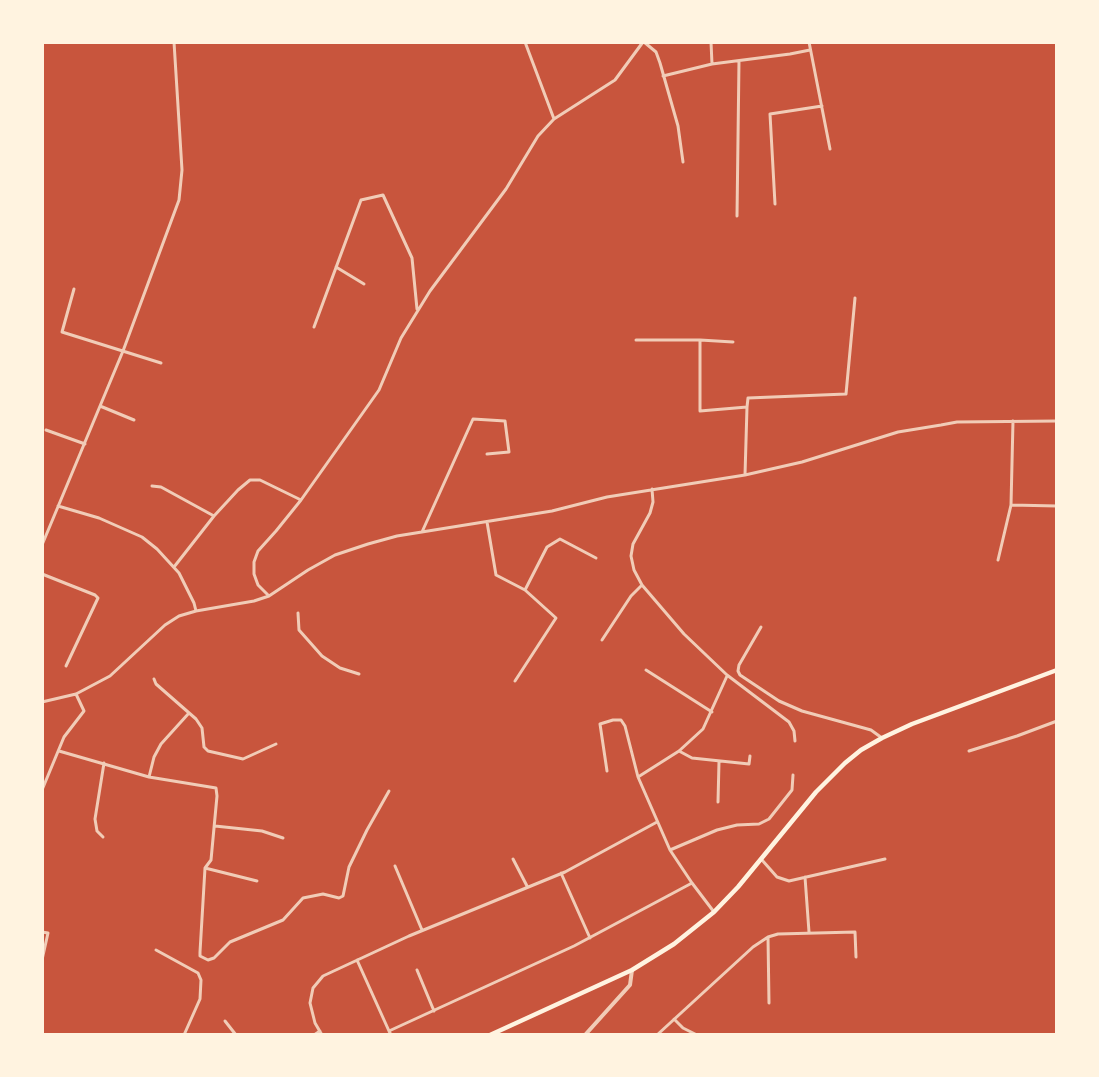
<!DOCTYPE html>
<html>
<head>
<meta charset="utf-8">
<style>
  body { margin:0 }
  #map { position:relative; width:1099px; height:1077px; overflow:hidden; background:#c8553d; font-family:"IBM Plex Sans",sans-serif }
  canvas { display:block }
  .frame { position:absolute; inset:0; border:44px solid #fff3e0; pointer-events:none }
</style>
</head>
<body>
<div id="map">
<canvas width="1099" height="1077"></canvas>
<div class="frame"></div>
</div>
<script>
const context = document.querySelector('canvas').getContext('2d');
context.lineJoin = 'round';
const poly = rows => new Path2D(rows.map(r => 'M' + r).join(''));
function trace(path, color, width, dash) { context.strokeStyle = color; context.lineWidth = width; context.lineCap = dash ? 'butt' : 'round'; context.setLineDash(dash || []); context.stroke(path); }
trace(poly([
  [525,42,554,119],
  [644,42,656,52,660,63,678,126,683,162],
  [711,42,712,64],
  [809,42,830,149],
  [663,76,712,64,790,54,810,50],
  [775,204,770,114,822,106],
  [737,216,739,61],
  [336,267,364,284],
  [74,289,62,332,161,363],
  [314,327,361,200,383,195,412,258,417,309],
  [636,340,700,340,733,342],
  [700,340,700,411,747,407,748,398,846,394,855,298],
  [100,406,134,420],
  [46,430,85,444],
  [745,475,747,407],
  [152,486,161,487,214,516],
  [1011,505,1057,506],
  [58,506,99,518,142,537,157,549,179,573,194,603,196,611],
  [487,522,496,575,525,590,556,618,515,681],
  [422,532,473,419,505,421,509,452,487,454],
  [42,545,123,351,179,200,182,170,174,42],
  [998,560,1011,505,1013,421],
  [174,567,214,516,238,490,250,480,260,480,301,500],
  [42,574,95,595,98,598,66,666],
  [642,585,634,570,631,556,633,544,650,513,653,502,652,489],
  [525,590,547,547,560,539,596,558],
  [269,596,258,585,254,574,254,562,258,551,276,531,301,500,379,390,401,338,430,291,506,189,538,136,554,119,615,80,643,42],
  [298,613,299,630,322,656,340,668,359,674],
  [761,627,739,665,738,671,740,675,779,701,802,711,871,730,882,738],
  [602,640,631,596,642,585,684,634,727,675,789,722,794,731,795,741],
  [646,670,712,712],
  [154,679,156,684,196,719,202,728,204,747,208,751,243,759,276,744],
  [42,702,76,694,110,676,165,625,179,616,196,611,254,601,269,596,308,570,335,555,368,544,397,536,552,511,607,497,745,475,802,462,898,432,941,425,957,422,1057,421],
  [59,751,149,777,216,788,217,796,211,860,205,868,200,952,200,956,208,960,214,958,230,942,283,920,303,898,323,894,339,898,343,896,349,867,367,830,389,791],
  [679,751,692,758,749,764,750,756],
  [969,751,1017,736,1057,721],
  [607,771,600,724,613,720,621,720,625,726,638,777,670,850,692,883,714,912],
  [149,777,154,757,161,744,189,713],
  [638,777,679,751,703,729,727,676],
  [42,790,64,737,84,711,76,694],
  [718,802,719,762],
  [215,826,262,831,283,838],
  [103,837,97,831,95,819,104,763],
  [670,850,717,830,737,825,759,824,769,819,792,790,793,775],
  [513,859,527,886],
  [762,860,777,877,789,881,885,859],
  [395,866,422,930],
  [205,868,257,881],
  [561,873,590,938],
  [805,877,809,932],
  [42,932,48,933,42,960],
  [768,937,769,1003],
  [156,950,198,973,201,980,200,999,184,1035],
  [357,960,389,1031],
  [417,970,434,1011],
  [674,1019,683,1028,697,1035],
  [225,1021,236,1035],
  [314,1035,320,1031],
  [322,1035,315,1023,310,1003,313,988,323,976,409,936,565,872,657,822],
  [391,1035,389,1031,574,946,692,883],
  [657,1035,753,947,768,937,778,934,855,932,856,957]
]), '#f1ccb7', 3);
trace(poly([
  [585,1035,630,985,632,970]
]), '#f1ccb7', 4);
trace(poly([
  [490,1035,632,970,674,944,714,912,738,887,816,792,845,763,861,750,882,738,912,724,1057,670]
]), '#fff3e0', 4.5);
</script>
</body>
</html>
